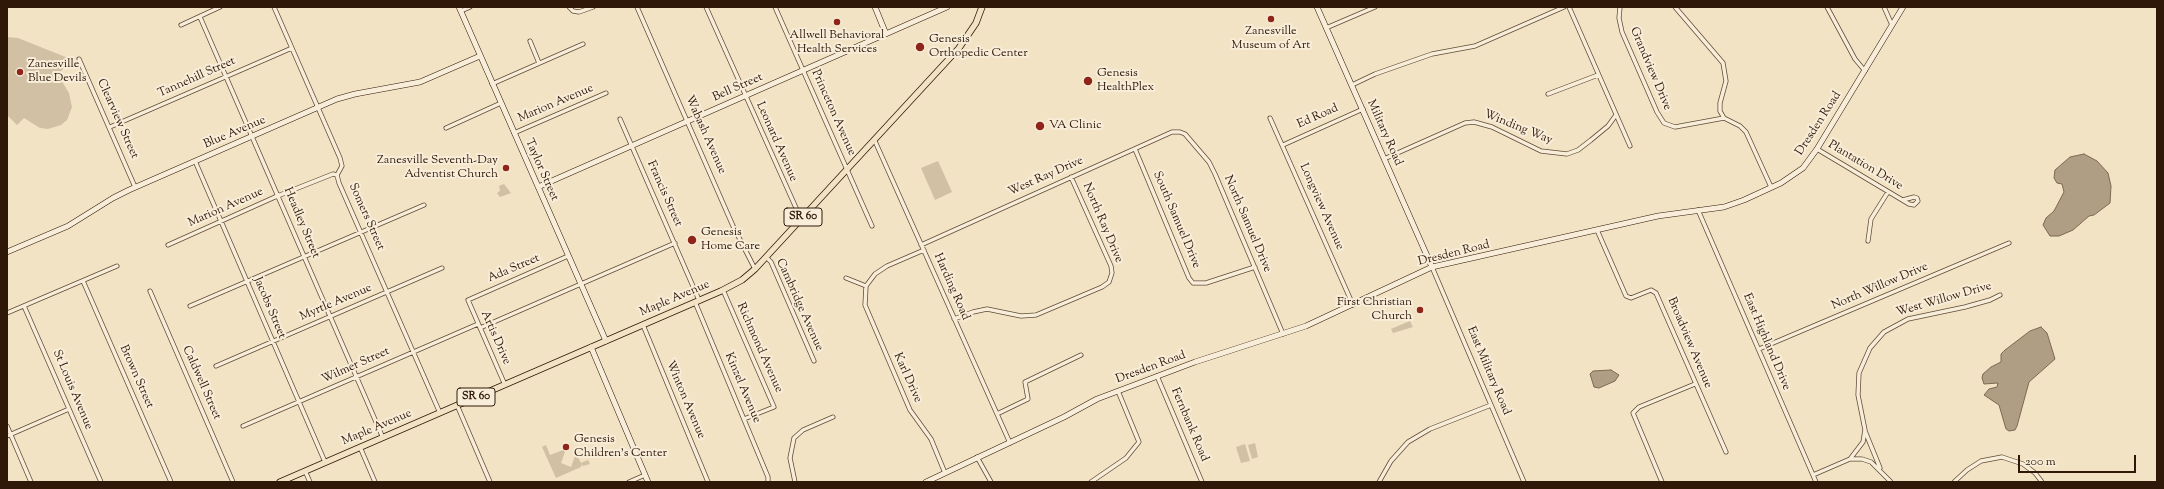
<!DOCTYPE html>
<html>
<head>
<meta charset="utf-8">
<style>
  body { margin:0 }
  #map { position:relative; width:2164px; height:489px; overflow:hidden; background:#f2e3c4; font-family:"Sorts Mill Goudy",serif }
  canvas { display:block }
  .frame { position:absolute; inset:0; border:8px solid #301808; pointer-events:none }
  .scale { position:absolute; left:2018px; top:455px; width:118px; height:18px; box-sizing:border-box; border:2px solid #301808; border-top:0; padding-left:5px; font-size:12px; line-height:14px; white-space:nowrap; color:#301808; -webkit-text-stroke:3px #f7edd9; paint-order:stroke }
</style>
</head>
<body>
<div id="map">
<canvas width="2164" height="489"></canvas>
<div class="frame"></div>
<div class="scale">200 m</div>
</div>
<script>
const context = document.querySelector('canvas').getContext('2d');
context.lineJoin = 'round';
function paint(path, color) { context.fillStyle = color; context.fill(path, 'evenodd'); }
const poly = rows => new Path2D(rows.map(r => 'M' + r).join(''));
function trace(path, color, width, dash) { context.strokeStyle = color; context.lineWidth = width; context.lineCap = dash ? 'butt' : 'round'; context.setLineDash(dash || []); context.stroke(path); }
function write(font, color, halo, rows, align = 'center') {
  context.font = font + ' "Sorts Mill Goudy",serif'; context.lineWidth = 4; context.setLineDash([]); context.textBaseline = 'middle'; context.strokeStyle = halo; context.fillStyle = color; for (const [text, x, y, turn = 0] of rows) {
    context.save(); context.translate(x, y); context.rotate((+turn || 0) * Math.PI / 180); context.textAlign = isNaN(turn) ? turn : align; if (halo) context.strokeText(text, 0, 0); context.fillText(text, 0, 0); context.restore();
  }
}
paint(poly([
  [7,37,18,38,68,58,66,65,58,75,69,93,72,107,67,120,61,125,48,129,40,128,24,118,17,125,7,115],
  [938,161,952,192,935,200,921,168],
  [504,184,511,193,500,197,497,193,500,191,499,186],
  [1410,321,1413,327,1393,333,1391,329],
  [1255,443,1258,457,1252,459,1248,445],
  [1245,444,1250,461,1241,463,1236,447],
  [546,445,550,455,566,449,561,463,571,467,576,453,581,463,588,460,590,464,583,466,582,464,581,467,556,478,542,447]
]), '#d1c0a4');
const water = poly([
  [2084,154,2097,161,2108,173,2111,186,2110,203,2094,215,2089,216,2073,230,2059,236,2050,236,2043,225,2046,218,2054,211,2064,192,2062,184,2057,183,2054,178,2055,170,2070,157,2084,154],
  [2041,327,2047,333,2055,359,2029,382,2017,426,2015,430,2009,431,2006,429,1999,405,1984,395,1989,389,1997,387,1998,383,1984,384,1982,378,1983,374,1991,367,2001,362,2001,354,2005,350,2030,331,2041,327],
  [1611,370,1619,375,1615,381,1599,388,1594,387,1590,374,1593,371,1611,370]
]);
paint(water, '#b09e84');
trace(water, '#7d6852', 1);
const street = poly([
  [274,7,340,158,342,166,337,175,339,183,440,413],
  [569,7,573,11,579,12,593,7],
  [637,7,733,226,755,269],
  [706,7,801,219],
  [775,7,872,226],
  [1569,7,1630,146],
  [1620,7,1619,18,1622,32,1657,112,1664,123,1675,127,1724,118],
  [1675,7,1723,63,1726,81,1720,103,1720,111,1724,118,1740,126,1746,132,1771,187],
  [1827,7,1855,59,1865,71],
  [1884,7,1892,25],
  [461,11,470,7],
  [200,17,383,438],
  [181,25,220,7],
  [1326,28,1375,7],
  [530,41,539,63],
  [79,59,135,187],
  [492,84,583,44],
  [1352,85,1375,74,1432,54,1475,46,1564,7],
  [1548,94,1598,75],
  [1270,118,1353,305],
  [620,119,699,300],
  [110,127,292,48],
  [446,128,501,103],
  [514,133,606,93],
  [874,139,1010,443],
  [1283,145,1363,109],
  [1135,149,1189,278,1193,283,1206,283,1255,267],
  [1817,149,1909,204,1914,205,1918,201,1917,198,1914,197,1903,200],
  [1384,159,1465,123,1474,122,1492,127,1541,151,1567,154,1578,150,1591,140,1608,126,1616,115],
  [195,161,325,462],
  [1698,210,1816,482],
  [1597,230,1626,296,1631,298,1651,290,1656,293,1726,452],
  [1868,241,1871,219,1888,192],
  [168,245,275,197,333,174,337,175],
  [921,245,1172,132,1180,132,1185,134,1209,162,1215,174,1283,334],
  [924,250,887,266,875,274,866,286,865,305,910,410,931,439,945,473],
  [766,257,771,262,814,361],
  [1432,267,1524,482],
  [846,278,866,286],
  [83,281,171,482],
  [723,290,774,407,744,419],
  [150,291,233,482],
  [695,302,768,477,768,482],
  [24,306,101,482],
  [190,306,424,205],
  [7,313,117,266],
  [954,319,973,312,987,309,1021,316,1036,315,1102,287,1109,282,1112,273,1111,266,1071,177],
  [643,325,708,482],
  [480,328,675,243],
  [1759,349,2009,243],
  [216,366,442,268],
  [1157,376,1202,482],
  [505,385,468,300,568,256],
  [457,405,490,482],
  [997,414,1028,399,1025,382,1081,355],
  [7,426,31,482],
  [243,426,478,324],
  [1865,431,1880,468],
  [7,436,69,409],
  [360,447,375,482],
  [977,457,991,482],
  [1850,459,1862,459,1871,462,1891,482],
  [305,471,310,482],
  [1813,475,1850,459,1863,442,1865,430,1858,395,1859,373,1870,348,1884,332,1908,319,1965,307,1990,300,2000,295],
  [629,482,645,475],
  [795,482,790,458,794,438,803,430,833,417],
  [1091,482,1126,458,1139,442,1118,391],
  [1379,482,1391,461,1408,442,1430,429,1491,405],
  [1662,482,1633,413,1639,407,1695,384],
  [1954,482,1967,470,1981,461,2002,457,2023,464,2035,473,2042,482]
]);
const secondary = poly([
  [459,7,606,341],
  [875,7,886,34],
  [1317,7,1432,267],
  [538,187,947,7],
  [7,252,68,226,113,198,129,190,337,99,355,94,420,82,480,56],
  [591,347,648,482],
  [926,482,1064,417,1097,399,1195,362,1306,326,1432,267,1658,216,1724,207,1744,200,1781,183,1803,168,1817,149,1903,7]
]);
const primary = poly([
  [280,482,721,291,742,280,755,269,959,48,976,23,982,7]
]);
trace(street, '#604b37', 5);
trace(secondary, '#301808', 6);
trace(primary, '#301808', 7);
trace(street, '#f7edd9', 3.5);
trace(secondary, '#f7edd9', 5);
trace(primary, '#f2e3c4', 5.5);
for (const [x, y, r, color] of [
  [1271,19,4,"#8f2418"],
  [837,22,4,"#8f2418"],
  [920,47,5,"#8f2418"],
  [20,72,4,"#8f2418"],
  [1088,81,5,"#8f2418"],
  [1040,126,5,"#8f2418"],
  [506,168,4,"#8f2418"],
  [692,240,5,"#8f2418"],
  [1420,310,4,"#8f2418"],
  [566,447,4,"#8f2418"]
]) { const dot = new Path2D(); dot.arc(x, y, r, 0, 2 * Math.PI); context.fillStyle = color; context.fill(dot); trace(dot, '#f7edd9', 1.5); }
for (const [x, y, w] of [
  [803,217,38],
  [476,397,38]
]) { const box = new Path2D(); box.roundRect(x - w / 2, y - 9, w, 18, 3); context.fillStyle = '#f7edd9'; context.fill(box); trace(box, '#301808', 1); }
write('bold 11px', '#301808', null, [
  ["SR 60",803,217],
  ["SR 60",476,397]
]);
write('12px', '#301808', '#f7edd9', [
  ["Zanesville",1271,32,"center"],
  ["Museum of Art",1271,46,"center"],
  ["Allwell Behavioral",837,36,"center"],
  ["Health Services",837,50,"center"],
  ["Genesis",929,40],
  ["Orthopedic Center",929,54],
  ["Zanesville",28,65],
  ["Blue Devils",28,79],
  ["Genesis",1097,74],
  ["HealthPlex",1097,88],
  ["VA Clinic",1049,126],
  ["Zanesville Seventh-Day",498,161,"right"],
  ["Adventist Church",498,175,"right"],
  ["Genesis",701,233],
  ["Home Care",701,247],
  ["First Christian",1412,303,"right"],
  ["Church",1412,317,"right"],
  ["Genesis",574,440],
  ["Children's Center",574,454]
], 'left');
write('12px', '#301808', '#f7edd9', [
  ["Grandview Drive",1650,69,67],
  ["Tannehill Street",197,78,-24],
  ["Bell Street",738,88,-24],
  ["Marion Avenue",556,104,-23],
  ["Princeton Avenue",833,113,66],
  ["Ed Road",1318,117,-24],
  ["Clearview Street",117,119,66],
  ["Dresden Road",1819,124,-57],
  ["Winding Way",1518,128,22],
  ["Blue Avenue",235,133,-23],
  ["Military Road",1384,133,66],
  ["Wabash Avenue",705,135,66],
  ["Leonard Avenue",776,142,66],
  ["Plantation Drive",1865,166,31],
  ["Taylor Street",541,170,66],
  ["West Ray Drive",1046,177,-24],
  ["Francis Street",664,194,66],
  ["Longview Avenue",1321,207,66],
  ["Marion Avenue",226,208,-24],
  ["Somers Street",366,217,66],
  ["South Samuel Drive",1176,220,67],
  ["Headley Street",301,223,67],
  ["North Ray Drive",1102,223,67],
  ["North Samuel Drive",1247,224,67],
  ["Dresden Road",1454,254,-14],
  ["Ada Street",514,269,-23],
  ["Harding Road",951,287,66],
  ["North Willow Drive",1880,287,-23],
  ["Maple Avenue",675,299,-23],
  ["West Willow Drive",1944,300,-16],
  ["Myrtle Avenue",336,303,-23],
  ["Cambridge Avenue",799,305,66],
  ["Jacobs Street",269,308,67],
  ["Artis Drive",495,338,66],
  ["East Highland Drive",1766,342,67],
  ["Broadview Avenue",1689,343,67],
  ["Richmond Avenue",759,348,66],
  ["Wilmer Street",356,366,-24],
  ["Dresden Road",1151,368,-20],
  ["East Military Road",1488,371,67],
  ["Brown Street",136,377,66],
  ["Karl Drive",907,378,66],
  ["Caldwell Street",201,383,66],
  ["Kinzel Avenue",742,388,67],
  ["St Louis Avenue",72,390,67],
  ["Winton Avenue",685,400,67],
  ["Fernbank Road",1189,425,67],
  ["Maple Avenue",377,428,-23]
]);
</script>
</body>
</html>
